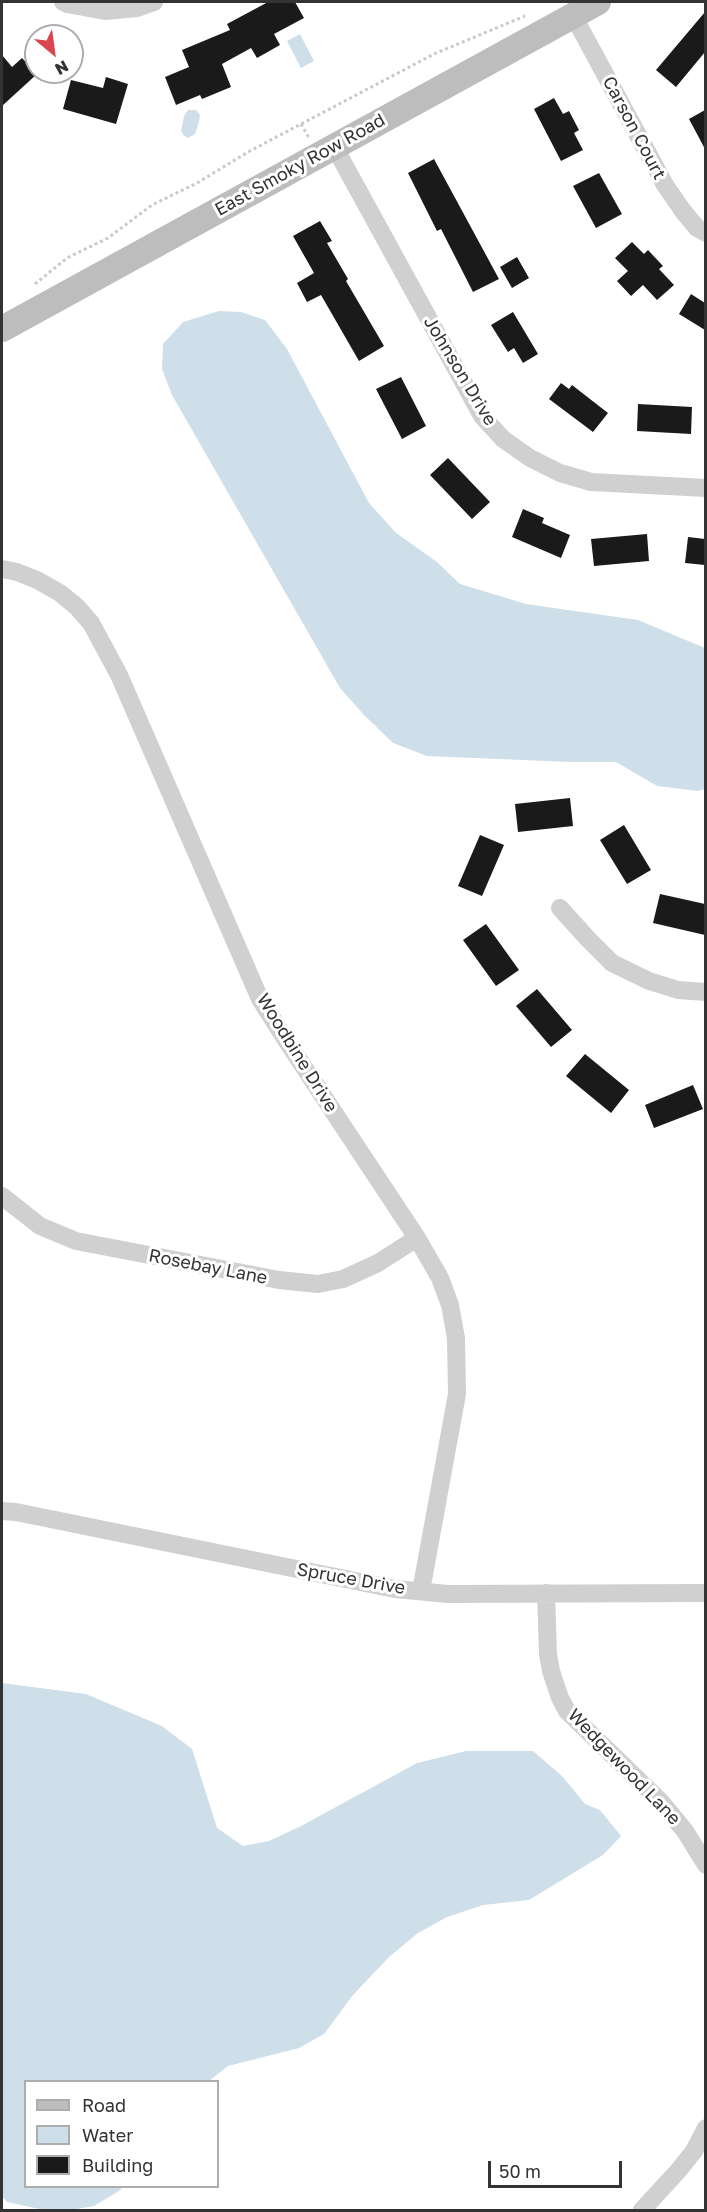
<!DOCTYPE html>
<html>
<head>
<meta charset="utf-8">
<style>
  body { margin:0 }
  #map { position:relative; width:707px; height:2212px; overflow:hidden; background:#fff; font-family:"Golos Text",sans-serif }
  canvas { display:block }
  .frame { position:absolute; inset:0; border:3px solid #333; pointer-events:none }
  .legend { position:absolute; left:24px; top:2080px; width:195px; height:108px; box-sizing:border-box; background:#fff; border:2px solid #adadad; margin:0; padding:8px 10px; list-style:none; font-size:18px; color:#333 }
  .legend li { display:flex; align-items:center; gap:12px; height:30px }
  .legend b { width:30px; border:2px solid #adadad }
  .north { position:absolute; left:24px; top:24px; width:60px; height:60px; box-sizing:border-box; background:#fff; border:2px solid #adadad; border-radius:50%; rotate:151deg; font-size:16px; font-weight:700; line-height:24px; text-align:center; color:#333 }
  .north::after { content:''; display:block; margin:auto; width:21px; height:27px; background:#d94651; clip-path:polygon(50% 0,100% 100%,50% 72%,0 100%) }
  .scale { position:absolute; left:488px; top:2161px; width:134px; height:27px; box-sizing:border-box; border:3px solid #333; border-top:0; padding-left:8px; font-size:18px; line-height:21px; white-space:nowrap; color:#333; -webkit-text-stroke:4px #fff; paint-order:stroke }
</style>
</head>
<body>
<div id="map">
<canvas width="707" height="2212"></canvas>
<div class="frame"></div>
<ul class="legend">
<li><b style="height:8px;background:#bdbdbd"></b>Road</li>
<li><b style="height:16px;background:#cedfea"></b>Water</li>
<li><b style="height:16px;background:#1a1a1a"></b>Building</li>
</ul>
<div class="north">N</div>
<div class="scale">50 m</div>
</div>
<script>
const context = document.querySelector('canvas').getContext('2d');
context.lineJoin = 'round';
function paint(path, color) { context.fillStyle = color; context.fill(path, 'evenodd'); }
const poly = rows => new Path2D(rows.map(r => 'M' + r).join(''));
function trace(path, color, width, dash) { context.strokeStyle = color; context.lineWidth = width; context.lineCap = dash ? 'butt' : 'round'; context.setLineDash(dash || []); context.stroke(path); }
function write(font, color, halo, rows, align = 'center') {
  context.font = font + ' "Golos Text",sans-serif'; context.lineWidth = 6; context.setLineDash([]); context.textBaseline = 'middle'; context.strokeStyle = halo; context.fillStyle = color; for (const [text, x, y, turn = 0] of rows) {
    context.save(); context.translate(x, y); context.rotate((+turn || 0) * Math.PI / 180); context.textAlign = isNaN(turn) ? turn : align; if (halo) context.strokeText(text, 0, 0); context.fillText(text, 0, 0); context.restore();
  }
}
paint(poly([
  [300,34,314,61,301,68,287,41],
  [196,110,200,115,199,122,195,134,188,138,184,136,181,131,184,116,188,110],
  [219,311,241,312,265,320,287,349,369,503,396,533,437,562,460,584,526,604,638,620,705,648,705,789,698,791,657,786,616,762,571,762,427,756,393,743,364,715,340,688,172,395,162,369,163,344,183,322],
  [2,1683,86,1694,162,1726,192,1749,217,1828,243,1846,269,1841,301,1826,417,1763,466,1751,533,1751,562,1776,585,1804,600,1810,621,1836,603,1855,529,1900,483,1905,447,1917,418,1933,389,1957,353,1995,324,2034,299,2048,228,2066,209,2081,26,2082,26,2186,123,2187,119,2191,94,2206,71,2210,44,2210,7,2202,2,2196]
]), '#cedfea');
paint(poly([
  [268,2,295,2,304,18,274,34,280,45,257,58,251,48,222,64,231,87,202,99,200,95,176,105,165,77,189,67,182,50,230,30,227,24],
  [705,12,705,52,676,87,656,70],
  [2,55,12,67,22,58,37,74,2,106],
  [106,77,128,84,116,124,63,109,71,80,103,88],
  [554,98,563,114,569,111,579,130,574,133,583,150,561,161,534,109],
  [705,110,705,149,689,119],
  [434,159,499,279,473,292,441,229,437,231,408,173],
  [599,173,622,214,596,228,573,186],
  [320,221,332,241,327,243,348,279,346,281,384,346,359,361,321,295,307,302,297,283,314,273,293,236],
  [632,242,644,254,648,250,663,266,659,269,674,285,657,300,643,285,631,296,617,281,628,271,615,258],
  [517,257,529,278,512,288,500,267],
  [691,294,705,303,705,330,679,314],
  [513,312,538,354,523,363,514,348,508,352,491,325],
  [401,377,426,426,402,439,376,389],
  [561,383,569,389,572,385,608,413,593,432,549,399],
  [638,404,692,407,691,434,637,431],
  [448,458,490,502,472,519,430,475],
  [523,509,544,518,542,523,570,535,561,558,512,537],
  [647,534,649,561,594,566,591,539],
  [688,537,705,539,705,565,685,563],
  [570,798,573,826,518,832,515,804],
  [624,825,651,870,627,884,600,840],
  [480,835,504,845,482,896,458,886],
  [660,894,705,904,705,935,653,923],
  [486,924,519,970,496,986,463,940],
  [537,989,572,1030,551,1047,516,1006],
  [585,1054,629,1090,611,1113,566,1076],
  [693,1085,703,1109,654,1128,645,1105]
]), '#1a1a1a');
trace(poly([
  [301,124,309,138],
  [35,284,67,258,108,238,152,205,197,183,248,152,434,54,525,16]
]), '#cacaca', 3, [3, 3]);
trace(poly([
  [63,2,67,4,105,11,137,8,154,2],
  [573,15,665,185,683,211,697,228,706,233],
  [334,146,482,416,503,439,530,458,560,473,591,482,706,488],
  [2,569,17,572,37,580,60,593,77,607,91,623,119,675,260,999,286,1040,417,1238,440,1278,450,1305,456,1338,457,1394,421,1591],
  [560,908,588,939,612,963,649,981,678,990,706,992],
  [2,1196,40,1226,76,1241,279,1280,318,1284,343,1279,378,1263,417,1238],
  [2,1511,16,1512,395,1589,448,1594,706,1593],
  [546,1593,548,1654,551,1671,560,1698,567,1711,661,1802,685,1831,706,1865],
  [642,2210,678,2171,694,2151,706,2128]
]), '#d0d0d0', 18);
trace(poly([
  [2,329,598,2]
]), '#bdbdbd', 26);
write('18px', '#333', '#fff', [
  ["Carson Court",634,128,62],
  ["East Smoky Row Road",300,165,-29],
  ["Johnson Drive",460,371,59],
  ["Woodbine Drive",297,1053,58],
  ["Rosebay Lane",208,1267,11],
  ["Spruce Drive",351,1579,10],
  ["Wedgewood Lane",624,1767,46]
]);
</script>
</body>
</html>
